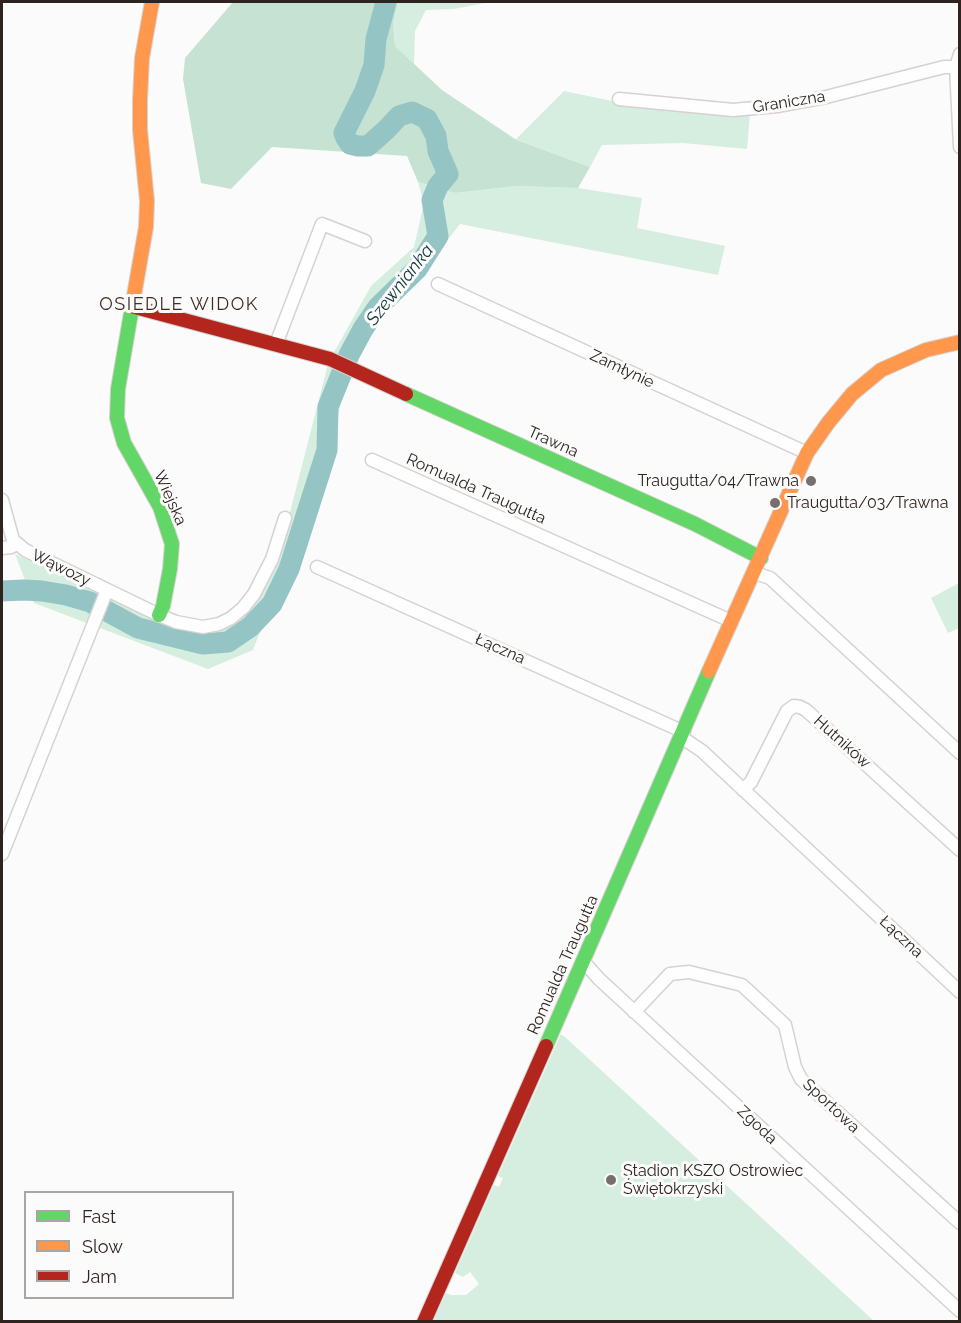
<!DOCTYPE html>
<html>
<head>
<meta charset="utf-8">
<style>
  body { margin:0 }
  #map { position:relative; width:961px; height:1323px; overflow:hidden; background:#fbfbfb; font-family:Raleway,sans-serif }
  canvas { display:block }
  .frame { position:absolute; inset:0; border:3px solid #2e231e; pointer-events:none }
  .legend { position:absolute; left:24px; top:1191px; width:210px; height:108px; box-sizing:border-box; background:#fbfbfb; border:2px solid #a9a5a3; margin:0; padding:8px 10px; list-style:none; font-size:18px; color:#2e231e }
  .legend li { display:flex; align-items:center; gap:12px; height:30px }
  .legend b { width:30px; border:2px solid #a9a5a3 }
</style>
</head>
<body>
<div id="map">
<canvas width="961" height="1323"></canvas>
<div class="frame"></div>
<ul class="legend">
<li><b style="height:8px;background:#63d668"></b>Fast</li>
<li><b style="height:8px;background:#ff974d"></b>Slow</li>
<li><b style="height:8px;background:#b3261e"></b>Jam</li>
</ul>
</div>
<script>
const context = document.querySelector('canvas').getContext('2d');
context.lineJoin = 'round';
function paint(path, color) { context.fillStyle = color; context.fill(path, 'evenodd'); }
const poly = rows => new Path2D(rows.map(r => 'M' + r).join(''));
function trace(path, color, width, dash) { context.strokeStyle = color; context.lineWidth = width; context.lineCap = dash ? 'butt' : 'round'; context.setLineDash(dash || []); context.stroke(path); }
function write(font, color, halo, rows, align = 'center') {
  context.font = font + ' Raleway,sans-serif'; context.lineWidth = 6; context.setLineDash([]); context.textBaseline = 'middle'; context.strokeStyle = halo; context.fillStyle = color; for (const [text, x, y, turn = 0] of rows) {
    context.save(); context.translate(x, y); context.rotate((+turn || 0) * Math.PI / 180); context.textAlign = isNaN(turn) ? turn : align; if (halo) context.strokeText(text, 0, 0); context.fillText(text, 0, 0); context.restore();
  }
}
paint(poly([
  [398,2,490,2,454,9,426,10,415,31,414,64,395,46,393,23],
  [564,91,612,101,730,114,750,113,747,149,683,143,602,145,590,167,516,139],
  [418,182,455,193,517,186,578,188,642,198,637,228,725,246,718,275,460,224,423,272,365,339,345,384,321,494,300,561,258,637,253,650,208,669,34,603,15,554,150,615,187,629,230,623,278,559,328,364,333,354,371,286,414,247,424,203],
  [959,583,959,628,948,633,931,598],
  [561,1034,565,1037,874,1321,433,1321,446,1293,451,1295,466,1295,479,1284,470,1272,463,1277,455,1273,494,1185,499,1187,503,1178,498,1176]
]), '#d5eee0');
paint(poly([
  [233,2,398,2,393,23,395,46,442,90,515,139,590,167,578,188,517,186,455,193,418,182,407,156,272,147,231,189,201,183,183,79,185,58]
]), '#c6e2d2');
trace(poly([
  [2,591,24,590,42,591,66,595,90,602,138,628,203,644,228,642,250,627,272,604,289,569,327,450,328,407,349,355,363,329,378,307,417,269,438,236,432,200,438,186,448,174,438,151,436,136,427,119,412,112,399,116,387,129,368,146,358,146,350,144,346,138,344,133,365,91,374,65,376,39,386,2]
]), '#95c4c5', 21);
const street = poly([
  [960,54,956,67,960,147],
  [619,99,733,110,777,106,826,97,944,67,956,67],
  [438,284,807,453],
  [276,344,322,224,365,241],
  [372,460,731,621],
  [2,500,13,540,25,550,159,615,176,622,203,627,219,624,231,618,243,608,254,594,272,559,285,518],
  [2,548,11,547,17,544],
  [317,567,684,732],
  [755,573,770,578,960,753],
  [681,737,702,751,960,992],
  [743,790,751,782,787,711,794,706,800,707,806,710,960,850],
  [2,854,107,590],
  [583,961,599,979,960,1311],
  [634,1012,670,974,689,972,742,985,785,1025,795,1067,801,1079,960,1223]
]);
const fast = poly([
  [132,307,118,389,117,418,124,443,160,507,172,544,170,569,163,606,159,615],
  [406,394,695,524,761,558],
  [546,1046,709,671]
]);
const slow = poly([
  [132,307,146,227,147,201,140,130,140,100,142,58,152,2],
  [709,671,807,453,828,423,852,394,881,370,926,350,960,342]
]);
const jam = poly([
  [131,306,330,359,406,394],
  [424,1322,546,1046]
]);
trace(street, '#d7d1cf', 15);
trace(fast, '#d7d1cf', 16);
trace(slow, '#d7d1cf', 16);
trace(jam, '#d7d1cf', 16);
trace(street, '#fefefe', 12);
trace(fast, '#63d668', 14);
trace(slow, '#ff974d', 14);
trace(jam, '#b3261e', 14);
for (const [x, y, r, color] of [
  [811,481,6,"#766f6b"],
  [775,503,6,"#766f6b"],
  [611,1180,6,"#766f6b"]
]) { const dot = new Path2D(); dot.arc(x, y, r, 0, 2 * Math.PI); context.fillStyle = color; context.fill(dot); trace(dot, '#fbfbfb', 2); }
write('16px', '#2e231e', '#fbfbfb', [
  ["Graniczna",789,102,-9],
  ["Zamłynie",622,369,25],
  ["Trawna",553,442,24],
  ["Romualda Traugutta",476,489,24],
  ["Wiejska",170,498,66],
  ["Wąwozy",61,568,26],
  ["Łączna",500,649,24],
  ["Hutników",842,742,42],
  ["Łączna",901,937,43],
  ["Romualda Traugutta",563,965,-66],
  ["Sportowa",831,1106,43],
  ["Zgoda",757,1125,43]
]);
write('16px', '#2e231e', '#fbfbfb', [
  ["Traugutta/04/Trawna",799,481,"right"],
  ["Traugutta/03/Trawna",787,503],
  ["Stadion KSZO Ostrowiec",623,1171],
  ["Świętokrzyski",623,1189]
], 'left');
write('italic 18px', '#163839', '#fbfbfb', [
  ["Szewnianka",400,285,-52]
]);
context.letterSpacing = '1.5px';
write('18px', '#422c22', '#fbfbfb', [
  ["OSIEDLE WIDOK",179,305]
]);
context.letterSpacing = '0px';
</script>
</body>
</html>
